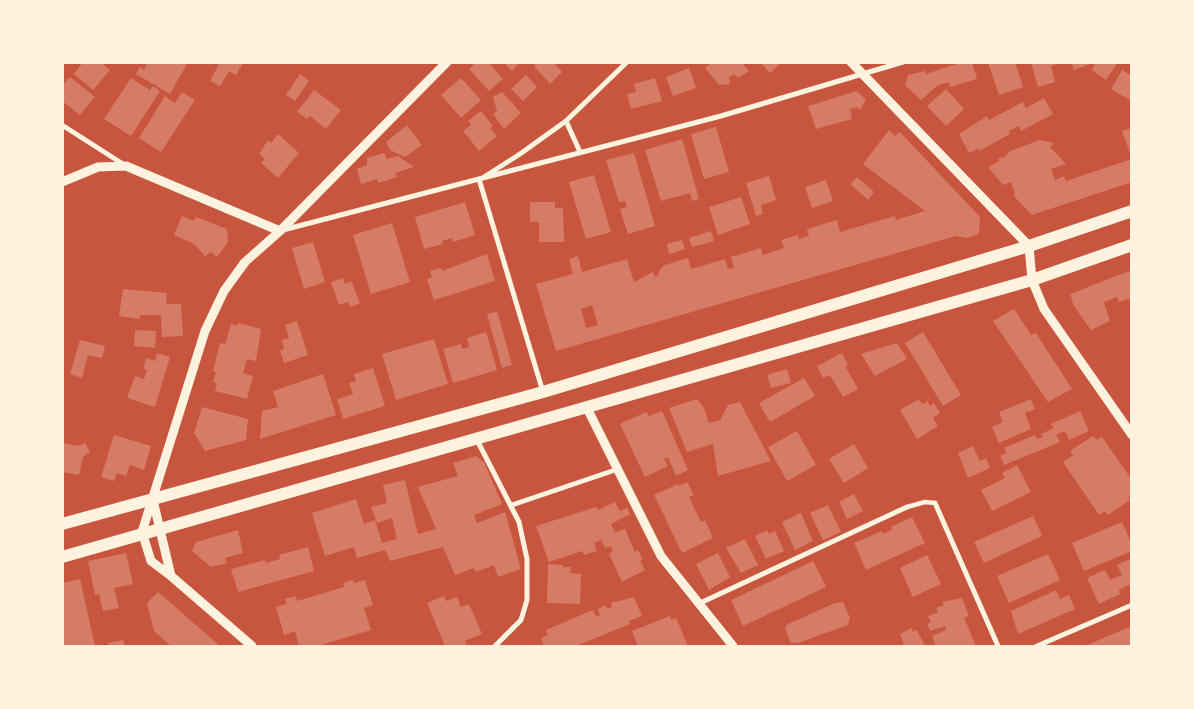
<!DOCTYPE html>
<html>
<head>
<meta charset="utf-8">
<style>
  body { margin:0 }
  #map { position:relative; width:1194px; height:709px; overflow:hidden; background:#c8553d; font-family:"Nunito Sans",sans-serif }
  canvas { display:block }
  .frame { position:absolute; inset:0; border:64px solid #fff3e0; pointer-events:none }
</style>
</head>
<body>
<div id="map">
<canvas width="1194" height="709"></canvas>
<div class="frame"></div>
</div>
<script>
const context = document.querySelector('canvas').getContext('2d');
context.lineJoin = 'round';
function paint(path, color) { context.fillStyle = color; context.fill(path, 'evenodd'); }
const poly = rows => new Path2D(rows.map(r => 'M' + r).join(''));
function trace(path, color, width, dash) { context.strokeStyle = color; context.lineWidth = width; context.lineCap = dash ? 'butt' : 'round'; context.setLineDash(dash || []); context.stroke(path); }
paint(poly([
  [83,62,100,62,110,70,93,90,74,74],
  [148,62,188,62,170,94,136,74,140,67,144,70],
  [220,62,243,63,236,75,229,71,220,86,210,81],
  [476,62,488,62,503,79,489,91,469,69],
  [503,62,520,62,512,71],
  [538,62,553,62,562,72,550,84,534,66],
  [713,62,741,62,749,71,738,78,734,74,729,77,730,84,719,85,705,68],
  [760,62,782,62,770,73],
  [963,62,972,62,977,79,950,87,949,82,938,85,921,100,905,85,908,75,925,71,926,74],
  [988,62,1015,62,1023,87,999,95],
  [1031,62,1057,62,1057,64,1051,66,1055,82,1038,87],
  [1071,62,1093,62,1093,63,1074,70],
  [1096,62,1118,62,1106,80,1092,70],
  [689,68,696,88,673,96,666,77],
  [1122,70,1132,76,1132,101,1111,89],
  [300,74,309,81,295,101,286,95],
  [526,75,537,87,523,101,511,89],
  [70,77,95,97,80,115,62,101,62,86],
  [131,78,150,90,153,86,160,91,131,136,104,119],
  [461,78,481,100,461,118,441,95],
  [655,78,662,101,631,109,627,94,636,92,634,84],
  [946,89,964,109,946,126,927,106],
  [314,90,341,110,326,129,310,116,307,119,297,112],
  [857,91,866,100,860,110,857,107,850,109,852,119,816,129,808,106],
  [182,92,195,100,161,152,139,138,165,96,175,103],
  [502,92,521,113,504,129,493,114,497,111,493,97],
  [1044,98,1053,114,1021,131,1019,126,1009,131,1010,134,979,151,978,149,969,153,959,134,987,116,989,120,1023,102,1026,108],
  [481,111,493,126,490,128,497,136,479,151,463,131,471,125,468,121],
  [407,125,422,145,405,157,390,150,386,142],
  [716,127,729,172,704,179,691,134],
  [1132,128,1132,156,1131,156,1122,131],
  [889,130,895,136,900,132,980,217,979,232,977,235,967,238,956,236,556,351,536,284,573,274,569,259,578,256,582,272,627,259,634,282,653,272,655,277,658,276,660,269,665,265,688,258,691,269,725,259,728,269,734,268,731,257,761,248,763,255,784,248,781,240,798,235,799,239,809,236,807,229,837,220,840,232,895,216,896,220,925,211,863,164],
  [592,305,598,325,586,328,581,309],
  [278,134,299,153,278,178,261,163,265,159,259,154,268,140,271,143],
  [682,139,699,199,692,201,690,193,661,201,645,150],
  [1040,140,1054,143,1050,147,1066,164,1051,169,1055,180,1064,176,1066,181,1132,159,1132,182,1032,215,1013,195,1015,194,1011,182,1003,185,988,167,1000,161,997,159,1005,157,1010,151],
  [384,153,387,159,398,156,414,167,395,173,397,177,378,183,377,179,361,184,357,169,367,165,367,158],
  [634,153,655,226,628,234,620,209,627,207,625,201,619,202,606,160],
  [594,175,611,232,586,239,569,182],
  [769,176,776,200,761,205,763,214,756,216,746,183],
  [857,177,874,192,868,200,850,184],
  [826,180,833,201,812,208,805,187],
  [741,197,750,224,718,235,709,207],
  [465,202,475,235,453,242,452,238,442,241,443,244,424,249,415,217],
  [530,202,555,202,555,208,563,208,564,242,539,242,539,222,530,222],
  [182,216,194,221,196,217,227,229,228,242,217,257,211,252,205,256,194,244,174,235],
  [392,223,410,282,371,294,353,235],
  [711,231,714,241,692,247,689,238],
  [682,240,685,249,669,254,667,244],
  [313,242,325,282,304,289,292,248],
  [487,254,495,281,434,300,427,279,432,277,430,271,441,268,442,271],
  [1132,270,1132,298,1119,302,1117,297,1104,302,1110,321,1091,330,1074,306,1070,294],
  [343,278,345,284,351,281,360,303,350,307,348,302,339,305,331,282],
  [123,289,167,293,166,304,181,304,183,336,162,337,161,315,140,315,140,319,119,316],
  [1014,309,1031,335,1036,333,1072,389,1048,402,993,321],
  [497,311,512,365,502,368,487,314],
  [297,321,308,355,284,363,280,350,284,349,282,340,289,338,285,325],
  [238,323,261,329,256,361,247,359,243,373,253,376,247,399,215,391,217,383,213,382,216,372,213,371,220,343,225,344,231,324,237,326],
  [135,330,156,331,155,348,134,346],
  [486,332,497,370,453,383,443,349,461,344,462,349,469,347,467,338],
  [923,332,961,395,943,406,905,343],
  [434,339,448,384,396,400,382,354],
  [80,340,105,346,102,358,88,355,82,378,70,374],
  [897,343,907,359,875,376,861,354],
  [157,353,170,357,155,407,127,398,135,376,144,379,147,370,143,369,146,358,155,361],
  [842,353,848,365,845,366,858,389,843,397,830,375,823,378,817,366],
  [373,368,385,406,343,419,337,399,353,394,349,383,356,381,354,374],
  [787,369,791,383,771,388,767,375],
  [323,374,336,415,260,439,262,411,278,407,273,391],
  [804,378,815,396,770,422,759,403],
  [697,399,704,408,709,423,720,420,728,405,740,402,771,461,718,476,713,444,687,452,669,408],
  [919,399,922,404,928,401,930,406,934,403,940,413,933,418,938,426,917,439,900,410],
  [1031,399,1035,409,1025,413,1031,429,999,443,992,427,1003,422,999,412],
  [202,407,248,419,246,440,205,451,194,433],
  [662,411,688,470,676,476,668,457,664,459,668,466,645,477,620,424,646,412,649,416],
  [1080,411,1089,431,1069,440,1065,431,1056,435,1060,442,1004,465,1000,456,1006,453,1004,448,1035,435,1037,439,1043,437,1041,434,1054,428,1051,424],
  [797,431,816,465,787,481,768,447],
  [114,435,151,446,144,470,130,465,126,476,117,473,114,481,101,477],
  [1093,436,1097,440,1102,437,1132,480,1132,495,1128,497,1130,500,1108,515,1105,511,1099,515,1063,462,1073,455,1070,451],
  [62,443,78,446,85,443,90,452,83,457,79,475,62,472],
  [854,444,868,468,844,483,829,459],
  [973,446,980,461,986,458,990,468,968,478,958,453],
  [476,456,484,462,502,504,474,515,477,523,505,512,521,569,498,577,494,565,476,572,474,568,455,575,443,547,390,561,385,550,357,558,354,547,325,556,312,513,356,499,364,524,375,520,382,543,397,539,392,518,377,523,371,507,387,503,383,485,405,480,418,534,436,529,418,487,458,476,453,463],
  [1017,465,1031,492,992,511,981,490,1005,478,1002,473],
  [687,482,694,495,689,497,701,522,705,520,713,538,682,553,654,495,678,484,679,486],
  [854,494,863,511,847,519,839,502],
  [615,502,620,511,627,508,630,514,611,524,615,532,625,529,635,552,638,550,643,560,640,561,645,570,622,582,609,554,613,551,611,546,605,548,601,540,594,543,597,551,584,555,582,551,549,562,536,526,596,507,598,510],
  [828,505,841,532,823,540,810,513],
  [801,513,813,541,795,550,782,522],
  [1033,516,1042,536,984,563,974,542],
  [912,517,925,543,866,570,854,543,882,531,883,534,892,530,891,527],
  [1122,522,1132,545,1132,551,1084,571,1072,543],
  [238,530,243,553,225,558,227,563,211,567,192,551,196,542],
  [767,530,769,534,775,531,784,551,766,559,755,536],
  [745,539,758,565,741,573,726,548],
  [308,547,314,571,238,592,231,569,265,560,266,563,280,559,279,555],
  [126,553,133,584,114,588,119,608,103,611,99,594,95,595,88,561],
  [718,553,730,577,709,590,696,564],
  [1048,554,1060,580,1009,603,997,576],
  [927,555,941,584,913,597,900,568],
  [1132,558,1132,590,1129,585,1119,590,1120,594,1099,604,1087,578,1105,570,1110,580,1122,575,1117,565],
  [813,561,826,587,743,626,731,600],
  [548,564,563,565,562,567,571,567,570,573,581,574,580,604,547,603],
  [80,579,95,646,63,646,62,583],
  [353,580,354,583,365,580,373,605,364,608,371,630,317,646,299,646,295,631,284,635,276,607,286,604,285,599,295,596,297,601,344,587,343,583],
  [1056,590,1060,599,1069,595,1075,609,1018,634,1011,611],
  [158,592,220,646,171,646,154,631,147,603],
  [444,596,446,601,457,597,461,607,469,604,482,634,465,641,467,644,461,646,445,646,427,603],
  [634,597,642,616,629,621,630,624,576,646,544,646,541,638,548,635,546,630,593,610,596,617,600,615,598,609,606,605,607,609,612,607,611,603],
  [962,598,969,616,964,618,976,646,936,646,932,636,946,630,945,626,930,631,927,624,931,622,928,616,938,612,936,608,944,605,942,602],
  [843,602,850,618,848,625,798,643,791,643,785,628,788,624,835,603],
  [670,616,671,620,676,618,688,646,638,646,632,631],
  [1132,626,1132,646,1085,646,1127,628],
  [912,628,913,632,917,630,925,646,897,646,904,644,900,634],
  [123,640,125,646,109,646,108,643]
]), '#d67c66');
trace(poly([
  [907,507,925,502,935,503]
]), '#fff3e0', 4.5);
trace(poly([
  [566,121,580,152],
  [62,125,126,166],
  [484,177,520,154,566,121,627,62],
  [479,179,543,392],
  [283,230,721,116,903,62],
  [477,440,519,522,527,559,527,600,521,620,495,646],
  [935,503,998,646],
  [512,505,618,469],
  [698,604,907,507],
  [1037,646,1132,605]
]), '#fff3e0', 5);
trace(poly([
  [851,62,1029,246,1032,280,1044,309,1132,435],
  [62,182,98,167,126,166,280,231],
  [586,406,661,556,733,646],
  [153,500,171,576],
  [252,646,171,576,151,561,142,532,205,331,224,291,245,262,280,231,447,62]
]), '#fff3e0', 9);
trace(poly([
  [62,524,543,392,1029,246,1132,211],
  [62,557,1032,280,1132,245]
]), '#fff3e0', 12);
</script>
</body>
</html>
